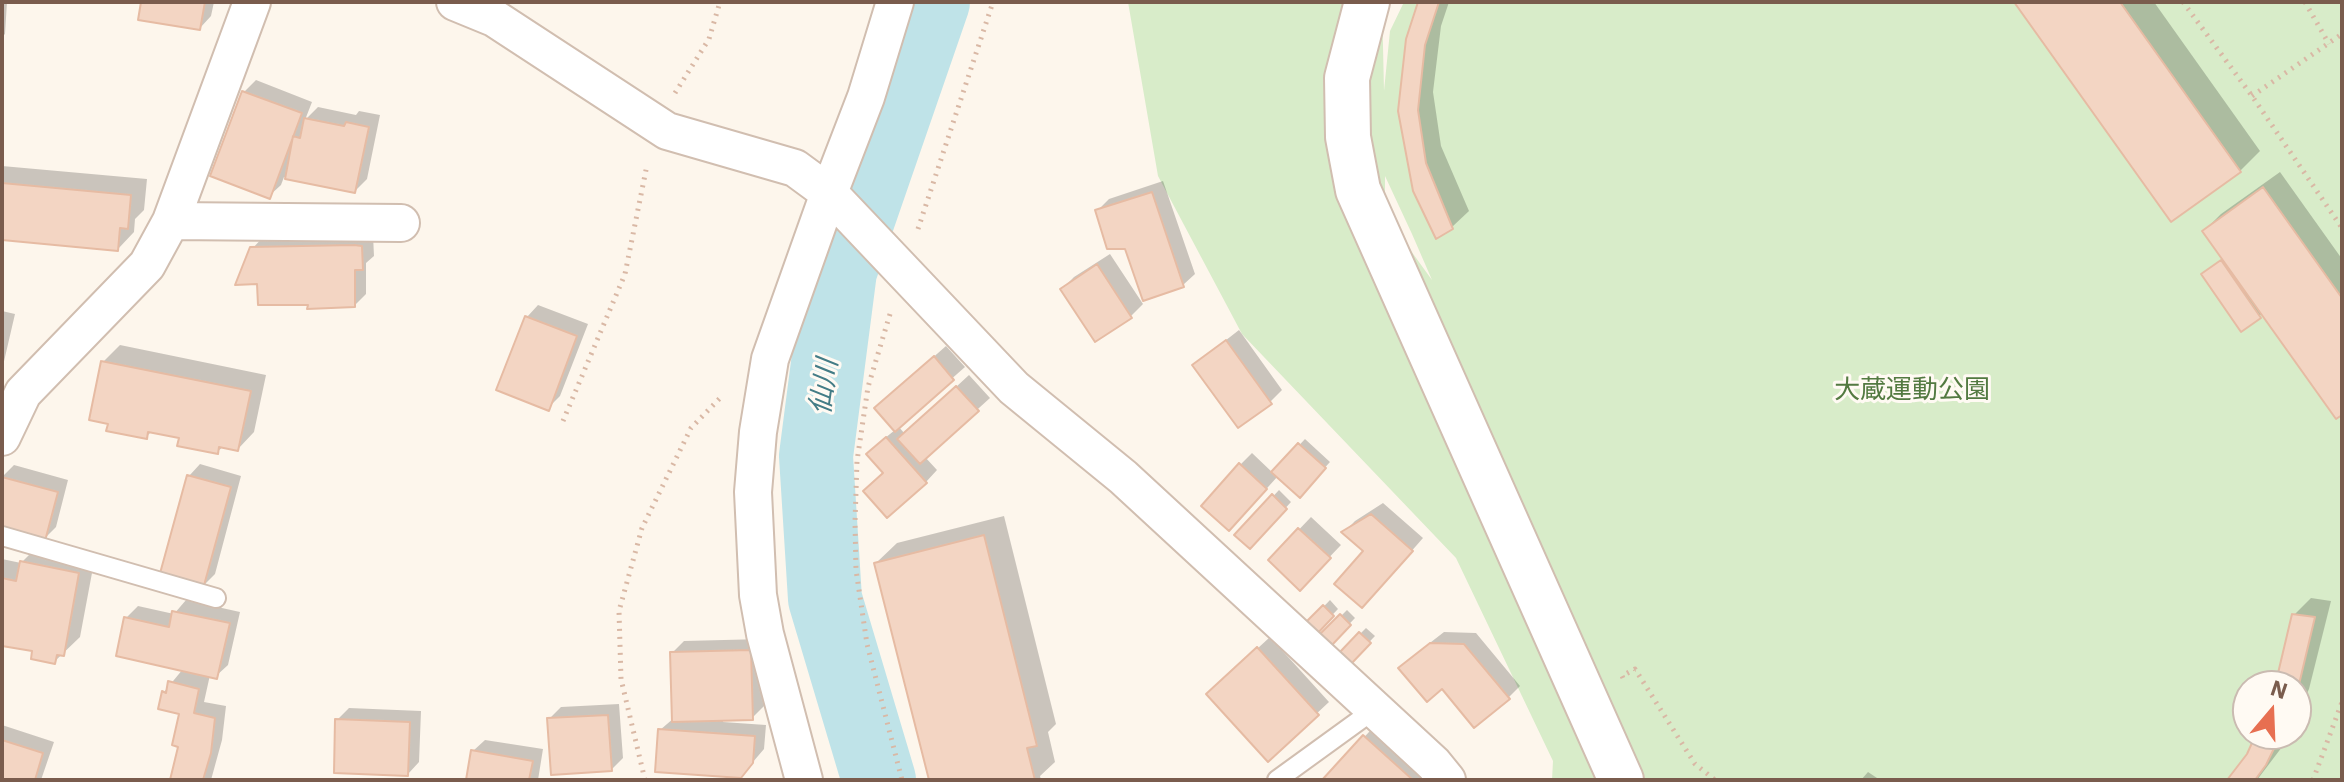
<!DOCTYPE html>
<html>
<head>
<meta charset="utf-8">
<style>
  body { margin:0 }
  #map { position:relative; width:2344px; height:782px; overflow:hidden; background:#fdf6ec; font-family:"IBM Plex Sans",sans-serif }
  canvas { display:block }
  .frame { position:absolute; inset:0; border:4px solid #7a5c4d; pointer-events:none }
  .north { position:absolute; left:2232px; top:670px; width:80px; height:80px; box-sizing:border-box; background:#fffaf3; border:2px solid #cabbb1; border-radius:50%; rotate:19deg; font-size:22px; font-weight:700; line-height:32px; text-align:center; color:#7a5c4d }
  .north::after { content:''; display:block; margin:auto; width:28px; height:36px; background:#e76f51; clip-path:polygon(50% 0,100% 100%,50% 72%,0 100%) }
</style>
</head>
<body>
<div id="map">
<canvas width="2344" height="782"></canvas>
<div class="frame"></div>
<div class="north">N</div>
</div>
<script>
const context = document.querySelector('canvas').getContext('2d');
context.lineJoin = 'round';
function paint(path, color) { context.fillStyle = color; context.fill(path, 'evenodd'); }
const poly = rows => new Path2D(rows.map(r => 'M' + r).join(''));
function trace(path, color, width, dash) { context.strokeStyle = color; context.lineWidth = width; context.lineCap = dash ? 'butt' : 'round'; context.setLineDash(dash || []); context.stroke(path); }
function write(font, color, halo, rows, align = 'center') {
  context.font = font + ' "IBM Plex Sans","Noto Sans JP",sans-serif'; context.lineWidth = 6; context.setLineDash([]); context.textBaseline = 'middle'; context.strokeStyle = halo; context.fillStyle = color; for (const [text, x, y, turn = 0] of rows) {
    context.save(); context.translate(x, y); context.rotate((+turn || 0) * Math.PI / 180); context.textAlign = isNaN(turn) ? turn : align; if (halo) context.strokeText(text, 0, 0); context.fillText(text, 0, 0); context.restore();
  }
}
paint(poly([
  [1128,2,1382,2,1384,91,1390,31,1404,2,2342,2,2342,780,1552,780,1553,761,1456,558,1242,334,1158,176],
  [1385,176,1412,234,1432,280,1385,215],
  [2248,686,2296,686,2296,734,2248,734]
]), '#d8ecc9');
paint(poly([
  [2,2,7,2,5,34,2,37],
  [143,2,214,2,211,16,200,28],
  [1421,2,1449,2,1441,26,1433,92,1441,146,1469,211,1452,227,1415,191],
  [2016,2,2154,2,2260,151,2240,171],
  [256,80,312,102,305,120,318,107,356,115,359,111,380,115,367,179,355,191,284,177,281,185,269,196,244,92],
  [2,166,147,179,144,210,135,219,134,232,118,249,2,238],
  [2280,172,2342,259,2342,413,2263,313,2242,329,2209,269,2224,258,2204,231,2221,214],
  [1163,181,1195,274,1183,285,1126,247,1097,211,1109,199],
  [373,235,374,256,366,263,366,294,355,305,310,302,252,249,264,236],
  [1110,254,1143,304,1131,316,1095,339,1062,289,1074,277],
  [538,305,588,324,560,396,548,408,527,317],
  [2,311,15,314,2,370],
  [1239,330,1282,390,1270,402,1194,365],
  [120,345,266,375,254,432,238,449,224,446,217,452,181,437,152,431,146,437,103,362],
  [946,346,965,367,898,426,905,434,969,375,990,398,925,457,937,470,926,482,885,472,880,442,895,430,888,397],
  [1305,439,1330,462,1300,495,1278,476,1241,517,1240,465,1252,453,1273,473],
  [200,464,241,476,215,574,203,586,189,476],
  [14,465,68,480,56,527,44,539,2,477],
  [1279,490,1291,502,1250,547,1237,535],
  [1383,503,1423,538,1374,594,1366,551,1344,532,1355,521],
  [1004,516,1056,724,1048,732,1055,762,1040,776,1041,780,931,780,876,563,897,543],
  [1311,517,1341,545,1300,588,1270,560],
  [39,545,95,557,80,637,54,662,35,649,2,644,2,559,21,563],
  [2311,598,2331,601,2309,689,2296,717,2296,686,2277,686,2294,615],
  [186,600,240,612,228,665,216,676,210,675,204,702,226,706,222,740,211,780,172,780,181,745,181,713,164,692,183,669,126,618,138,606,174,614],
  [1330,600,1338,609,1315,633,1307,624],
  [1347,610,1355,618,1332,642,1323,634],
  [1366,628,1375,636,1351,661,1342,652],
  [1444,632,1476,633,1520,686,1508,698,1442,687,1413,656],
  [1270,637,1329,702,1268,759,1220,683],
  [763,639,764,706,752,718,723,719,723,722,766,725,764,749,741,776,660,730,674,718,672,653,684,641],
  [619,704,623,758,611,770,549,719,561,707],
  [349,708,421,711,419,762,408,774,337,720],
  [1384,716,1455,780,1324,780],
  [2,725,54,742,41,780,2,780],
  [2258,734,2288,734,2282,747,2257,780,2229,780,2249,755],
  [485,740,543,749,538,780,468,780,473,751],
  [1868,772,1880,780,1861,780]
]), '#0003');
trace(poly([
  [879,780,825,599,816,456,840,271,933,2]
]), '#bfe3e8', 74);
const building = poly([
  [141,2,205,2,200,30,138,20,141,2],
  [1418,2,1439,2,1425,45,1418,110,1426,163,1453,229,1436,239,1413,191,1398,111,1406,39,1418,2],
  [2014,2,2120,2,2241,172,2171,222,2014,2],
  [242,91,302,113,270,199,210,176,242,91],
  [304,118,344,126,346,122,369,127,355,193,285,179,293,136,300,138,304,118],
  [2,183,131,195,128,229,120,228,118,251,2,240,2,183],
  [2263,187,2342,298,2342,415,2336,419,2202,231,2263,187],
  [1152,192,1184,287,1143,301,1125,249,1107,249,1095,210,1152,192],
  [354,245,362,246,363,270,355,270,355,307,307,309,308,305,258,305,257,284,235,285,250,247,354,245],
  [2221,260,2261,318,2241,332,2201,274,2221,260],
  [1097,264,1132,318,1095,342,1060,289,1097,264],
  [525,316,577,336,549,411,496,390,525,316],
  [1226,340,1272,404,1238,428,1192,365,1226,340],
  [934,356,954,380,895,432,874,408,934,356],
  [101,361,251,391,238,451,219,447,218,454,177,446,179,438,148,432,147,439,106,431,108,424,89,420,101,361],
  [956,386,979,411,920,464,897,439,956,386],
  [886,437,927,483,887,518,863,491,883,473,866,454,886,437],
  [1298,443,1326,468,1300,498,1271,472,1298,443],
  [1239,463,1267,489,1229,531,1201,506,1239,463],
  [187,475,231,487,203,589,159,577,187,475],
  [2,477,58,492,45,541,2,533,2,477],
  [1272,494,1287,509,1250,549,1234,535,1272,494],
  [1371,514,1413,551,1362,608,1334,584,1363,551,1341,532,1371,514],
  [1298,528,1331,558,1300,591,1268,560,1298,528],
  [984,535,1037,746,1027,748,1035,780,929,780,874,563,984,535],
  [20,561,79,573,64,656,57,655,55,664,31,659,32,651,2,646,2,578,16,581,20,561],
  [1323,605,1334,616,1315,636,1304,624,1323,605],
  [172,611,230,623,217,679,116,656,124,617,169,627,172,611],
  [1340,614,1351,625,1332,645,1320,634,1340,614],
  [2292,614,2315,617,2296,697,2296,686,2275,686,2292,614],
  [1359,632,1371,643,1351,664,1339,653,1359,632],
  [1430,643,1464,644,1510,699,1474,728,1442,689,1427,702,1398,668,1430,643],
  [1257,647,1319,715,1268,762,1206,694,1257,647],
  [751,650,753,720,672,722,670,652,751,650],
  [168,681,199,689,194,713,215,718,211,753,203,780,170,780,178,747,172,745,179,714,158,709,162,691,166,693,168,681],
  [608,715,612,771,551,775,547,718,608,715],
  [335,719,410,722,408,776,334,773,335,719],
  [658,729,755,736,753,763,741,778,655,772,658,729],
  [2256,734,2281,734,2266,765,2255,780,2227,780,2247,754,2256,734],
  [1363,735,1413,780,1322,780,1363,735],
  [2,740,43,753,35,780,2,780,2,740],
  [471,750,533,761,529,780,466,780,471,750]
]);
paint(building, '#f3d5c3');
trace(building, '#e6bba3', 2);
const service = poly([
  [2,536,216,598],
  [1277,780,1375,709]
]);
const minor = poly([
  [455,2,494,18,667,131,795,168,829,193,1014,388,1123,477,1434,764,1447,780],
  [171,221,401,223],
  [2,437,23,393,147,265,171,221,252,2],
  [804,780,765,634,758,595,753,492,758,432,770,359,829,193,866,97,895,2]
]);
const tertiary = poly([
  [1367,2,1347,78,1348,137,1358,190,1621,780]
]);
trace(service, '#d1beb0', 22);
trace(minor, '#d1beb0', 40);
trace(tertiary, '#d1beb0', 48);
trace(poly([
  [2183,2,2252,96,2342,228],
  [2305,2,2329,44],
  [675,93,709,39,720,2],
  [2252,96,2342,34],
  [918,229,993,2],
  [890,314,868,387,857,461,855,522,856,570,867,644,902,780],
  [563,421,625,274,647,165],
  [1623,678,1622,676,1635,669,1695,764,1715,780],
  [645,780,621,679,619,611,642,528,691,428,723,395],
  [2313,780,2342,702]
]), '#d9b8a5', 5, [2, 6]);
trace(service, '#fff', 18);
trace(minor, '#fff', 36);
trace(tertiary, '#fff', 44);
write('26px', '#537a41', '#fffaf3', [
  ["大蔵運動公園",1912,390]
]);
write('italic 28px', '#437c86', '#fffaf3', [
  ["仙川",825,387,-82]
]);
</script>
</body>
</html>
